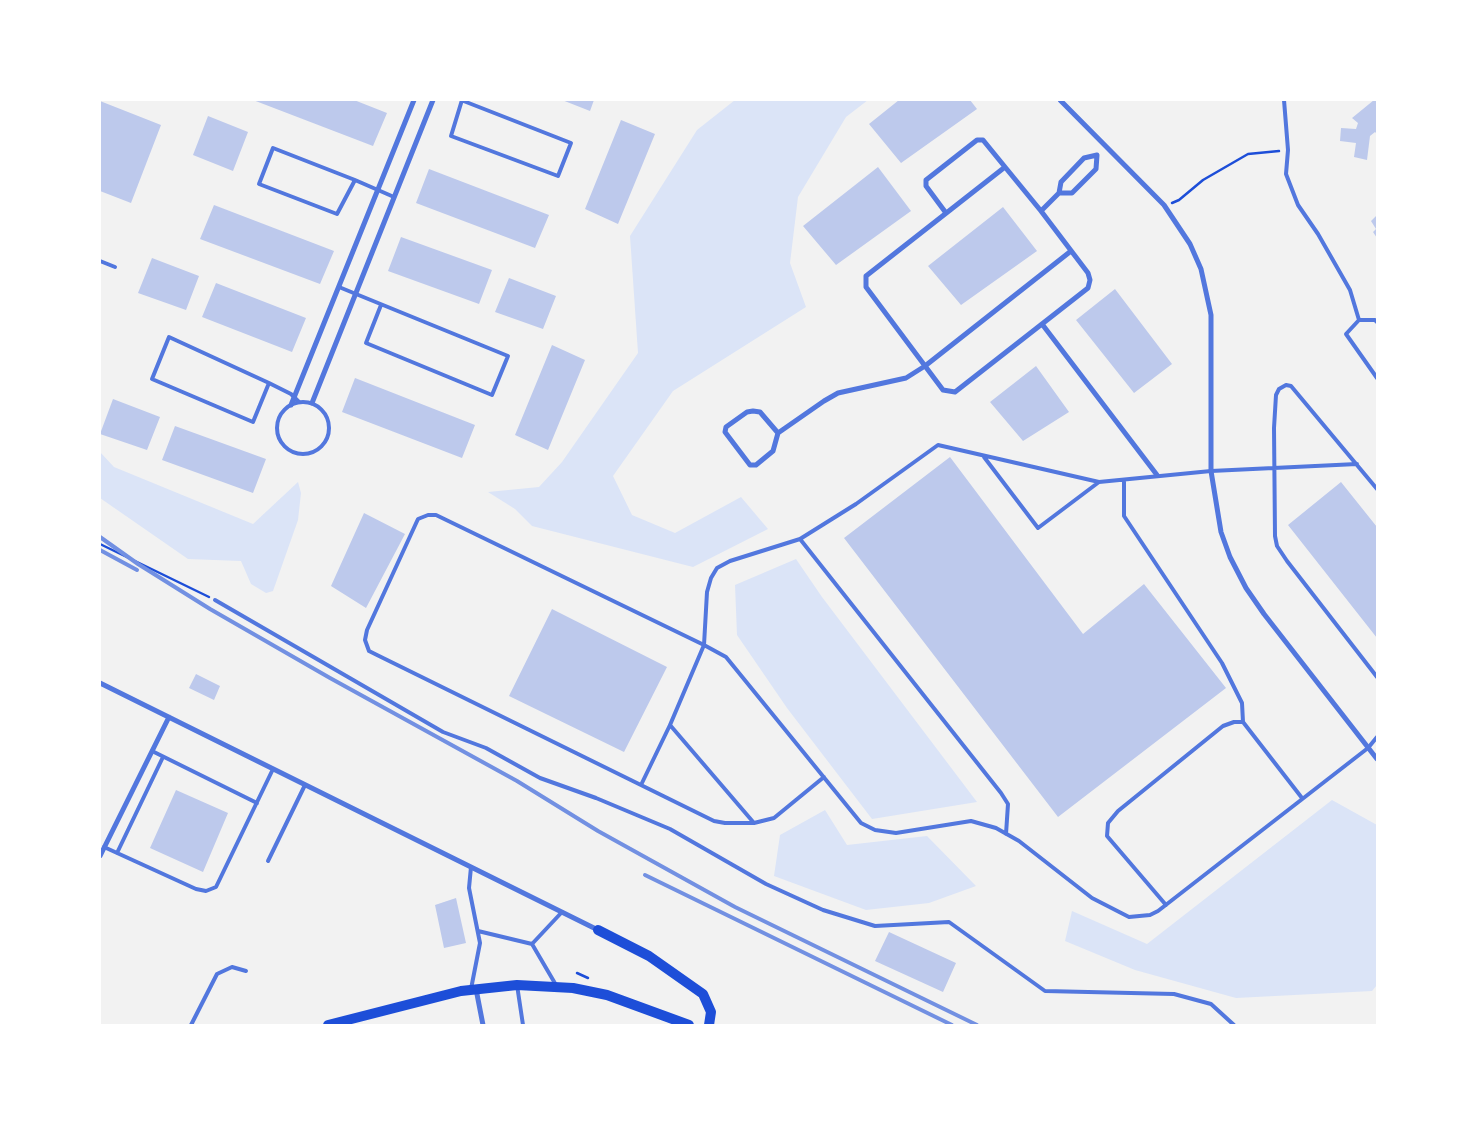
<!DOCTYPE html>
<html>
<head>
<meta charset="utf-8">
<style>
  body { margin:0 }
  #map { position:relative; width:1477px; height:1125px; overflow:hidden; background:#f2f2f2; font-family:Figtree,sans-serif }
  canvas { display:block }
  .frame { position:absolute; inset:0; border:101px solid #fff; pointer-events:none }
</style>
</head>
<body>
<div id="map">
<canvas width="1477" height="1125"></canvas>
<div class="frame"></div>
</div>
<script>
const context = document.querySelector('canvas').getContext('2d');
context.lineJoin = 'round';
function paint(path, color) { context.fillStyle = color; context.fill(path, 'evenodd'); }
const poly = rows => new Path2D(rows.map(r => 'M' + r).join(''));
function trace(path, color, width, dash) { context.strokeStyle = color; context.lineWidth = width; context.lineCap = dash ? 'butt' : 'round'; context.setLineDash(dash || []); context.stroke(path); }
paint(poly([
  [735,100,868,100,846,117,798,197,790,263,806,307,673,391,613,476,632,515,675,533,741,497,768,529,693,567,532,526,515,509,488,492,539,487,562,462,638,353,630,236,697,130],
  [100,452,114,467,253,524,298,482,301,493,298,520,273,591,266,593,251,584,241,561,188,559,100,498],
  [796,559,822,597,977,802,872,819,787,708,737,635,735,585],
  [1332,800,1377,825,1377,985,1372,991,1236,998,1135,970,1065,941,1072,911,1147,944],
  [825,810,847,845,927,836,976,886,929,903,866,910,774,876,780,835]
]), '#dbe4f7');
paint(poly([
  [253,100,354,100,387,113,373,146],
  [562,100,594,100,590,111],
  [899,100,970,100,977,109,901,163,869,124],
  [1374,100,1377,100,1377,134,1375,132,1370,136,1367,160,1354,157,1356,143,1340,141,1341,128,1356,129,1358,123,1352,118],
  [100,101,161,125,131,203,100,191],
  [208,116,248,132,233,171,193,155],
  [621,120,655,134,618,224,585,209],
  [878,167,911,211,836,265,803,226],
  [429,169,549,215,535,248,416,203],
  [214,205,334,251,320,284,200,239],
  [1003,207,1037,251,961,305,928,266],
  [1377,215,1377,238,1373,232,1376,229,1371,221],
  [401,237,492,270,479,304,388,271],
  [152,258,199,276,186,310,138,293],
  [509,278,556,296,543,329,495,312],
  [216,283,306,318,292,352,202,317],
  [1115,289,1172,364,1134,393,1076,320],
  [552,345,585,360,548,450,515,435],
  [1036,366,1069,412,1023,441,990,402],
  [355,378,475,425,462,458,342,412],
  [113,399,160,417,147,450,100,434],
  [175,426,266,459,253,493,162,460],
  [950,457,1083,634,1144,584,1226,688,1058,817,844,538],
  [1341,482,1377,527,1377,638,1288,525],
  [364,513,405,534,366,608,331,586],
  [552,609,667,667,624,752,509,696],
  [196,674,220,686,214,700,189,688],
  [176,790,228,813,203,872,150,848],
  [456,898,466,943,444,948,435,905],
  [889,932,956,963,943,992,875,961]
]), '#bdc9ec');
trace(poly([
  [1172,203,1179,200,1203,180,1248,154,1279,151],
  [100,544,209,597],
  [577,973,588,978]
]), '#1d4ed8', 2.5);
trace(poly([
  [461,100,571,143,558,176,451,136,462,100],
  [1284,100,1288,150,1286,174,1298,205,1318,234,1350,290,1359,320,1346,334,1377,378],
  [355,180,337,214,259,184,273,148,355,180,394,197],
  [100,261,115,267],
  [339,287,356,294,508,356,492,395,366,343,381,305],
  [1359,320,1375,320,1377,322],
  [269,383,253,422,152,379,169,337,269,383,291,394,299,402],
  '277 428a26 26 0 1 1 52 0a26 26 0 1 1-52 0Z',
  [984,457,1038,528,1099,482],
  [1124,480,1124,516,1222,663,1242,703,1243,722],
  [1377,489,1291,386,1286,385,1279,389,1276,395,1274,428,1275,536,1277,546,1287,561,1377,677],
  [800,539,730,561,717,568,711,578,707,592,704,645,436,515,428,515,418,519,367,630,365,640,369,651,377,655,714,821,725,823,754,823,774,818,824,777],
  [215,600,443,732,486,748,540,778,596,798,670,829,766,884,823,910,875,926,949,922,1045,991,1174,994,1211,1004,1234,1025],
  [152,751,257,803],
  [641,785,670,725],
  [754,823,670,725,704,645,726,657,861,823,875,830,896,833,971,821,996,828,1019,841,1092,898,1129,917,1150,915,1158,911,1368,748,1377,737],
  [1006,834,1008,804,1001,793,800,539,856,504,938,445,1099,482,1211,471,1357,464],
  [104,847,196,889,206,891,216,887,273,769],
  [117,853,163,757],
  [268,861,305,785],
  [1166,905,1107,836,1108,823,1118,811,1223,726,1234,722,1243,722,1302,798],
  [478,931,532,944],
  [517,985,523,1025],
  [556,985,532,944,562,912],
  [471,989,480,943,469,888,471,867],
  [191,1025,217,974,232,967,246,971]
]), '#5277de', 4);
trace(poly([
  [1060,100,1164,205,1190,244,1201,269,1211,315,1211,471,1221,532,1230,557,1246,588,1264,614,1377,759],
  [1041,211,1005,167,866,276,866,287,943,390,955,392,1088,288,1090,280,1088,273,1041,211,1059,193,1061,182,1084,158,1097,155,1096,169,1072,193,1059,193],
  [946,213,926,186,926,180,977,140,983,140,1005,167],
  [1042,324,1157,475],
  [312,403,433,100],
  [291,405,414,100],
  [778,433,760,412,753,411,747,412,726,427,725,432,750,465,756,465,773,451,778,433,824,401,838,393,906,378,925,366,1071,251],
  [100,683,598,930],
  [100,856,169,717],
  [476,989,483,1025]
]), '#5277de', 5);
trace(poly([
  [598,930,649,956,703,994,711,1012,709,1025],
  [328,1025,461,991,517,985,573,988,607,995,689,1025]
]), '#1d4ed8', 10);
trace(poly([
  [100,537,138,564,210,609,330,678,517,781,598,831,735,907,977,1025],
  [100,550,137,570],
  [645,875,952,1025]
]), '#7290e2', 4);
</script>
</body>
</html>
